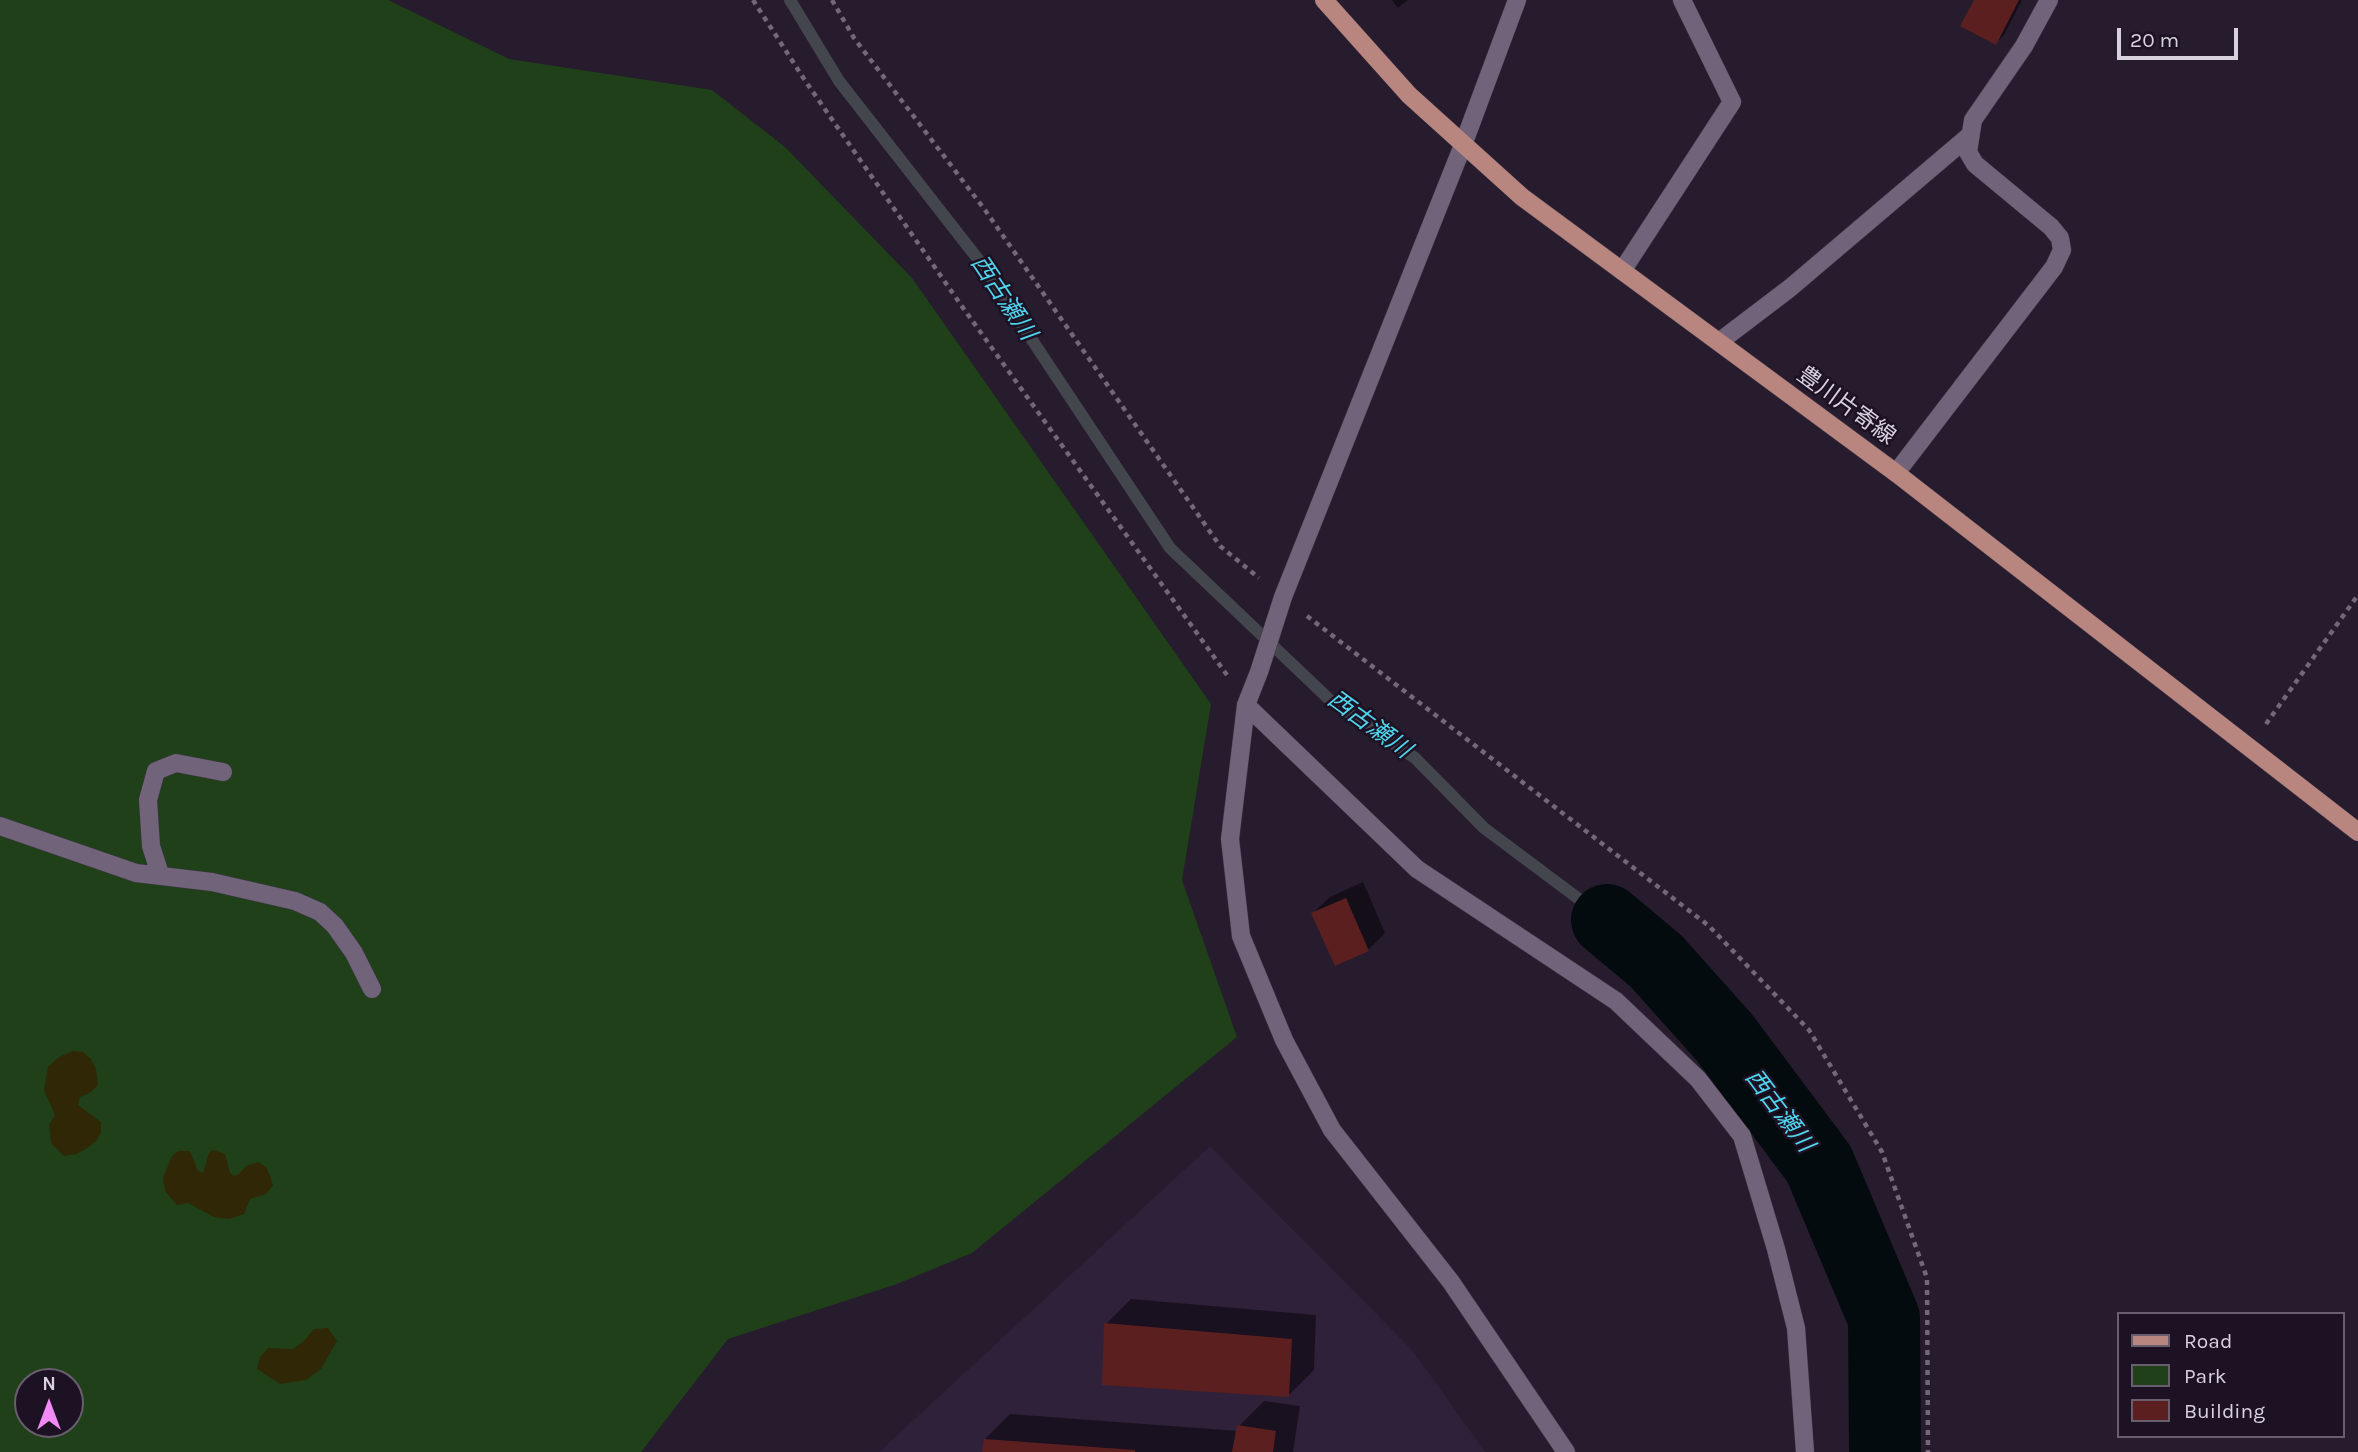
<!DOCTYPE html>
<html>
<head>
<meta charset="utf-8">
<style>
  body { margin:0 }
  #map { position:relative; width:2358px; height:1452px; overflow:hidden; background:#271b2e; font-family:Karla,sans-serif }
  canvas { display:block }
  .legend { position:absolute; left:2117px; top:1312px; width:228px; height:126px; box-sizing:border-box; background:#1d1224; border:2px solid #685e6e; margin:0; padding:9px 12px; list-style:none; font-size:21px; color:#d8d1de }
  .legend li { display:flex; align-items:center; gap:14px; height:35px }
  .legend b { width:35px; border:2px solid #685e6e }
  .north { position:absolute; left:14px; top:1368px; width:70px; height:70px; box-sizing:border-box; background:#1d1224; border:2px solid #685e6e; border-radius:50%; rotate:0deg; font-size:19px; font-weight:700; line-height:28px; text-align:center; color:#d8d1de }
  .north::after { content:''; display:block; margin:auto; width:24px; height:32px; background:#f18af4; clip-path:polygon(50% 0,100% 100%,50% 72%,0 100%) }
  .scale { position:absolute; left:2117px; top:28px; width:121px; height:32px; box-sizing:border-box; border:4px solid #d8d1de; border-top:0; padding-left:9px; font-size:21px; line-height:24px; white-space:nowrap; color:#d8d1de; -webkit-text-stroke:5px #1d1224; paint-order:stroke }
</style>
</head>
<body>
<div id="map">
<canvas width="2358" height="1452"></canvas>
<ul class="legend">
<li><b style="height:9px;background:#b9857f"></b>Road</li>
<li><b style="height:19px;background:#1f4019"></b>Park</li>
<li><b style="height:19px;background:#5b1f20"></b>Building</li>
</ul>
<div class="north">N</div>
<div class="scale">20 m</div>
</div>
<script>
const context = document.querySelector('canvas').getContext('2d');
context.lineJoin = 'round';
function paint(path, color) { context.fillStyle = color; context.fill(path, 'evenodd'); }
const poly = rows => new Path2D(rows.map(r => 'M' + r).join(''));
function trace(path, color, width, dash) { context.strokeStyle = color; context.lineWidth = width; context.lineCap = dash ? 'butt' : 'round'; context.setLineDash(dash || []); context.stroke(path); }
function write(font, color, halo, rows, align = 'center') {
  context.font = font + ' Karla,"Noto Sans JP",sans-serif'; context.lineWidth = 5; context.setLineDash([]); context.textBaseline = 'middle'; context.strokeStyle = halo; context.fillStyle = color; for (const [text, x, y, turn = 0] of rows) {
    context.save(); context.translate(x, y); context.rotate((+turn || 0) * Math.PI / 180); context.textAlign = isNaN(turn) ? turn : align; if (halo) context.strokeText(text, 0, 0); context.fillText(text, 0, 0); context.restore();
  }
}
paint(poly([
  [1210,1146,1413,1351,1485,1452,879,1452]
]), '#30213a');
paint(poly([
  [0,0,388,0,509,59,712,90,785,147,912,278,1211,704,1182,880,1237,1037,972,1253,897,1284,728,1339,641,1452,0,1452],
  [28,1382,70,1382,70,1424,28,1424]
]), '#1f4019');
paint(poly([
  [73,1051,83,1052,91,1059,96,1069,98,1085,91,1092,80,1097,78,1105,101,1122,101,1132,97,1140,86,1149,76,1154,64,1156,51,1143,49,1125,55,1115,44,1090,48,1067,59,1057],
  [213,1150,225,1154,230,1173,234,1176,239,1174,246,1166,258,1162,266,1167,270,1176,273,1185,266,1194,250,1199,244,1214,229,1219,214,1217,188,1203,177,1205,165,1191,163,1178,172,1156,178,1151,190,1151,198,1171,203,1173,209,1153],
  [328,1328,337,1341,321,1369,306,1380,280,1384,257,1369,260,1357,268,1348,293,1349,304,1341,314,1329]
]), '#2f2706');
paint(poly([
  [1392,0,1408,0,1398,8],
  [1976,0,2022,0,2004,35,1996,43],
  [1363,882,1385,933,1368,950,1313,913,1330,897],
  [1131,1299,1316,1315,1314,1370,1289,1395,1106,1324],
  [1264,1401,1300,1406,1293,1452,984,1452,985,1439,1010,1414,1238,1431,1239,1426]
]), '#0007');
trace(poly([
  [790,0,839,81,981,263,1170,548,1331,701,1415,758,1484,828,1607,920]
]), '#43464c', 12);
trace(poly([
  [1607,920,1656,961,1724,1037,1819,1164,1884,1318,1885,1452]
]), '#030b0e', 72);
paint(poly([
  [1974,0,2019,0,1996,45,1960,26],
  [1346,898,1369,951,1335,966,1311,913],
  [1104,1323,1292,1339,1289,1397,1102,1385],
  [1237,1425,1276,1431,1273,1452,1232,1452],
  [984,1439,1135,1450,1135,1452,982,1452]
]), '#5b1f20');
const minor = poly([
  [1517,0,1463,145,1283,597,1259,672,1246,705,1230,839,1241,936,1284,1040,1332,1130,1451,1282,1566,1452],
  [1622,271,1732,102,1682,0],
  [1719,342,1790,288,1969,136],
  [1896,473,2054,267,2062,250,2060,238,2051,227,1975,164,1968,152,1973,120,2024,46,2049,0],
  [1246,705,1417,869,1616,1001,1698,1079,1742,1136,1776,1249,1796,1328,1805,1452],
  [0,826,136,873,212,882,295,901,320,912,335,926,354,953,372,989],
  [160,874,151,846,148,800,156,771,176,763,223,772]
]);
const major = poly([
  [1324,0,1409,95,1522,197,1896,473,2358,832]
]);
trace(minor, '#3f3646', 19);
trace(major, '#3f3646', 19);
trace(poly([
  [753,0,806,82,961,305,1227,675],
  [832,0,854,38,985,210,1220,546,1259,578],
  [1307,616,1709,926,1809,1030,1882,1152,1927,1278,1928,1452],
  [2266,724,2358,595]
]), '#726878', 4.5, [5, 5]);
trace(minor, '#70637a', 18);
trace(major, '#b9857f', 18);
write('23px', '#d8d1de', '#1d1224', [
  ["豊川片寄線",1846,406,36]
]);
write('italic 24px', '#4fd4ec', '#1d1224', [
  ["西古瀬川",1003,298,56],
  ["西古瀬川",1369,725,36],
  ["西古瀬川",1779,1111,53]
]);
</script>
</body>
</html>
